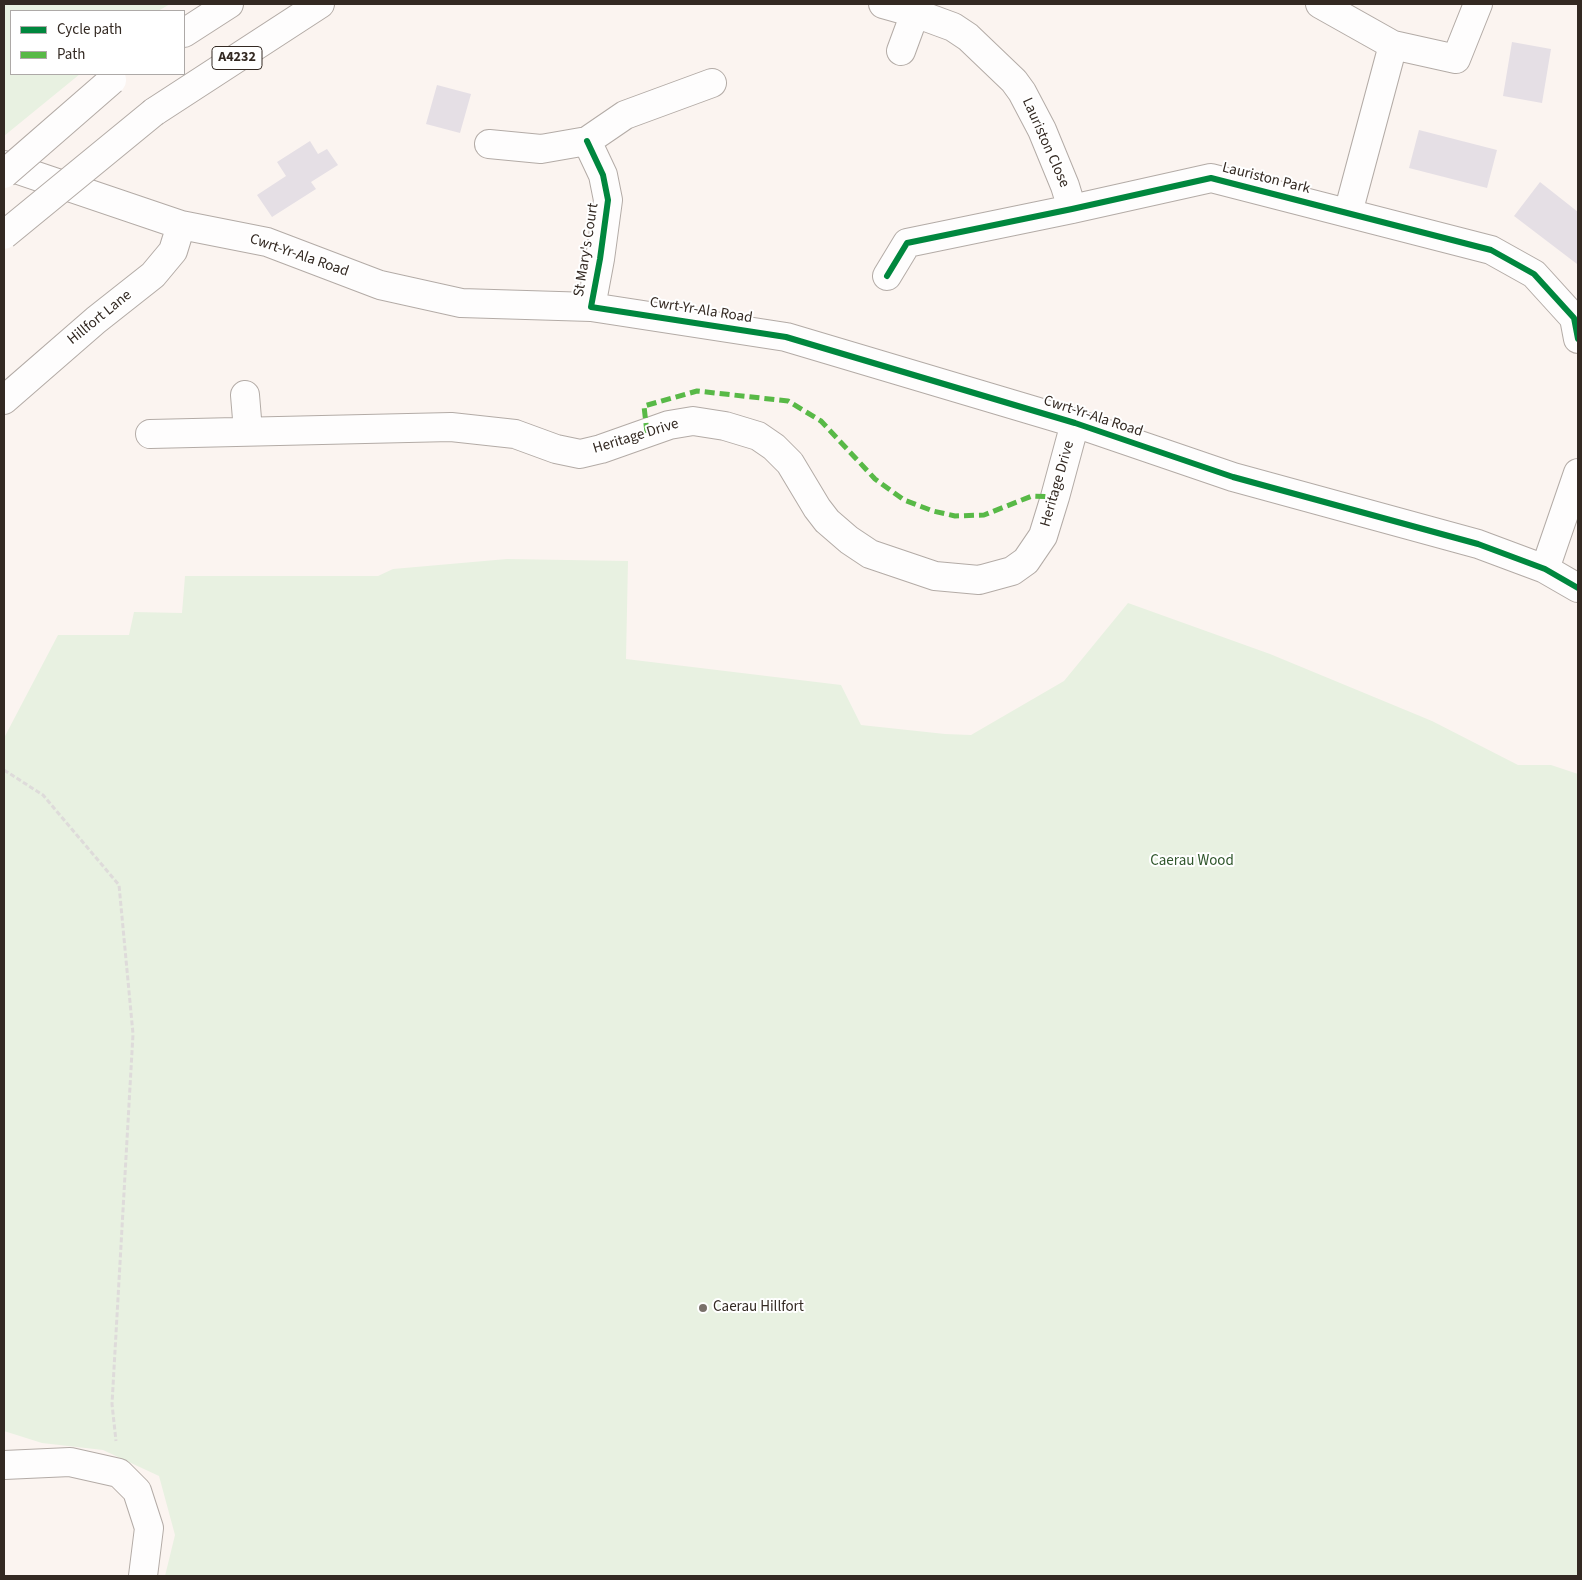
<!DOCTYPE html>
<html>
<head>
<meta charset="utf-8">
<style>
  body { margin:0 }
  #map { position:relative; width:1582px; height:1580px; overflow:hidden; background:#fbf4f0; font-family:"Source Sans 3",sans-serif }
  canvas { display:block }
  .frame { position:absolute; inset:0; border:5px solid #332922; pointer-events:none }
  .legend { position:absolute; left:10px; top:10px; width:175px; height:65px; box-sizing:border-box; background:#fff; border:1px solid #ada9a7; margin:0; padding:6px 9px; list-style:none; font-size:15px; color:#332922 }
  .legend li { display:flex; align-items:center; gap:10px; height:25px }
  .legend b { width:25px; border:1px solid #ada9a7 }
</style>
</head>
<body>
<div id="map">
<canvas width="1582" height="1580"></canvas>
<div class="frame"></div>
<ul class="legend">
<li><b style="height:6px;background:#00873e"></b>Cycle path</li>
<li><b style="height:6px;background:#58b947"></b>Path</li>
</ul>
</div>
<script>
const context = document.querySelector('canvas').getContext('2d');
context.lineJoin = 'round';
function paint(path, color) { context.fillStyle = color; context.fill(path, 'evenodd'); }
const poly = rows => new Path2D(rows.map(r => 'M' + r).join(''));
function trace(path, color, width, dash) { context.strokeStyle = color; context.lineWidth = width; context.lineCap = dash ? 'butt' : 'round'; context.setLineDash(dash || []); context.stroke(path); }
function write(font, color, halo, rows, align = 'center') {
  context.font = font + ' "Source Sans 3",sans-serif'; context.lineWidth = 4; context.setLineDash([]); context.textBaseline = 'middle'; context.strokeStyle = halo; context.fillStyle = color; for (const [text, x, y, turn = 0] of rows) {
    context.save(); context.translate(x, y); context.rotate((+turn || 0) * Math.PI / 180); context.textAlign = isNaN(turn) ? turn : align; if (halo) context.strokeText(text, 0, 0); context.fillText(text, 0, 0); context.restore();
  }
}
paint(poly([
  [4,4,170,4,158,11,11,11,11,74,80,74,4,136],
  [507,559,628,561,626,659,841,685,861,725,945,734,971,735,1064,681,1128,603,1270,654,1432,721,1518,765,1551,765,1578,774,1578,1576,165,1576,175,1535,159,1476,103,1450,42,1443,4,1431,4,738,58,635,129,635,134,612,182,613,185,576,378,576,393,569]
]), '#e8f1e1');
paint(poly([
  [1512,42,1551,49,1542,103,1503,96],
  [437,85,471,94,460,133,426,124],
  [1419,130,1497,150,1487,188,1409,168],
  [310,141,318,154,327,149,338,165,311,182,316,189,272,217,257,195,286,176,277,162],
  [1540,182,1578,212,1578,262,1577,264,1514,216]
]), '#e5dfe5');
const minor = poly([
  [883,4,915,13,953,27,968,37,1014,81,1022,92,1042,130,1065,186,1072,209],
  [1320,4,1393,45,1456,59,1478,4],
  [901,51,915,13],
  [587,141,603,175,608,200,600,259,591,307],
  [489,144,541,149,587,141,625,115,712,83],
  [4,165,181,225,267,242,380,285,461,303,591,307,786,337,1075,423,1233,477,1478,544,1545,569,1578,588],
  [1348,213,1393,45],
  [887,276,907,243,1072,209,1211,178,1491,250,1534,274,1574,318,1578,339],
  [245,395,248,431],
  [4,400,96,320,153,275,173,251,181,225],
  [150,434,451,427,515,434,556,449,580,454,601,449,669,425,693,421,725,426,758,436,774,447,790,463,817,508,827,521,849,540,870,554,935,576,979,580,1012,571,1026,561,1043,536,1055,497,1075,423],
  [1545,569,1578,473],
  [4,1465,70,1462,119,1473,137,1491,149,1528,143,1576]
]);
const major = poly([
  [184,33,229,4],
  [154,112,320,4]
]);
trace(minor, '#b3aba6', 30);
trace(major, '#b3aba6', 30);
trace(poly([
  [4,770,43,795,119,885,133,1034,112,1404,116,1441]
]), '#dedbda', 3, [5, 2.5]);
trace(minor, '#fefdfd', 28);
trace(major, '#fefdfd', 28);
const majorBridge = poly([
  [4,174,112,80],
  [4,235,154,112]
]);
trace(majorBridge, '#b3aba6', 30, []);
trace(majorBridge, '#fefdfd', 28);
trace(poly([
  [647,433,644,406,697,391,788,401,821,421,875,479,904,500,933,511,955,516,984,515,1032,496,1055,497]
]), '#58b947', 5, [10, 5]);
trace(poly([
  [587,141,603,175,608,200,600,259,591,307,786,337,1075,423,1233,477,1478,544,1545,569,1578,588],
  [887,276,907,243,1072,209,1211,178,1491,250,1534,274,1574,318,1578,339]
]), '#00873e', 6);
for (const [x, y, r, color] of [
  [703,1308,5,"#79706a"]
]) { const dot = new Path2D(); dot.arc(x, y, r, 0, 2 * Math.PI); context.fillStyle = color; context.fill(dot); trace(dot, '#fff', 2); }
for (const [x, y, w] of [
  [237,58,50]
]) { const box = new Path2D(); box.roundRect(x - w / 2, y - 11.5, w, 23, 4); context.fillStyle = '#fff'; context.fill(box); trace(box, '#332922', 1); }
write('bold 14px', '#332922', null, [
  ["A4232",237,58]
]);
write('15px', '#332922', '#fff', [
  ["Lauriston Close",1045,143,66],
  ["Lauriston Park",1266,179,14],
  ["St Mary's Court",587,250,-81],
  ["Cwrt-Yr-Ala Road",299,256,19],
  ["Cwrt-Yr-Ala Road",701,311,9],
  ["Hillfort Lane",100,318,-39],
  ["Cwrt-Yr-Ala Road",1093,417,18],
  ["Heritage Drive",636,437,-17],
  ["Heritage Drive",1058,484,-74]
]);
write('15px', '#30572c', '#fff', [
  ["Caerau Wood",1192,862]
]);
write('15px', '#332922', '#fff', [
  ["Caerau Hillfort",713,1308]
], 'left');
</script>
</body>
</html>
